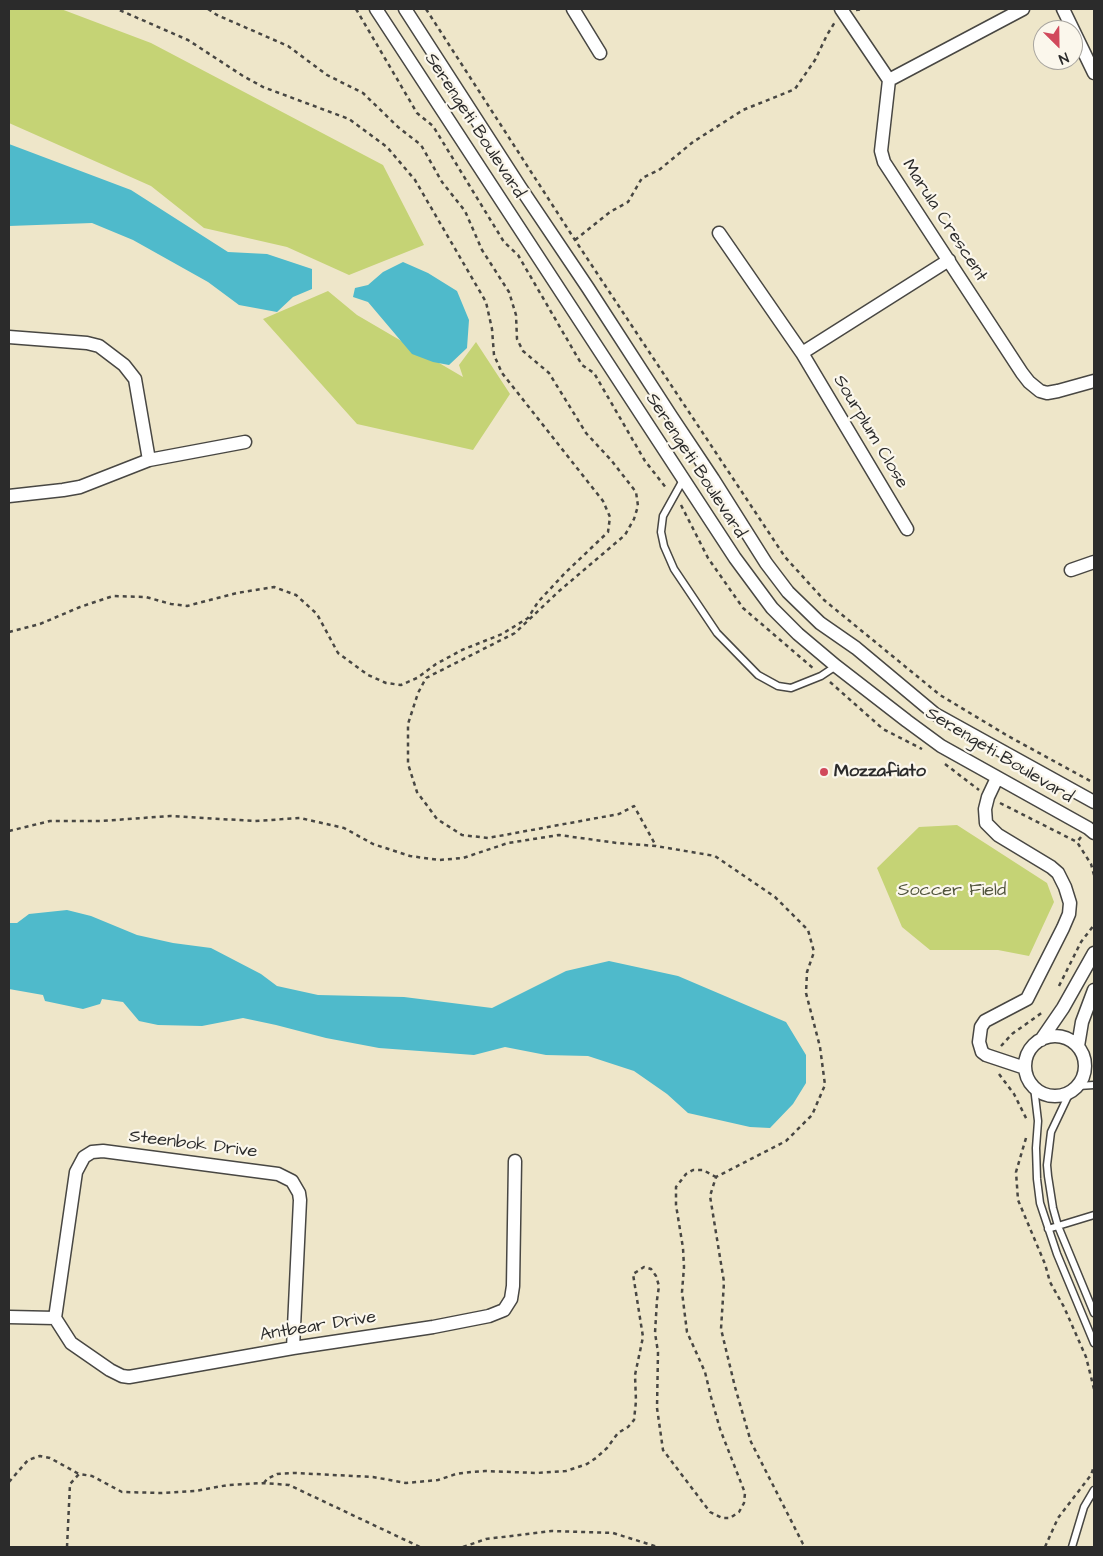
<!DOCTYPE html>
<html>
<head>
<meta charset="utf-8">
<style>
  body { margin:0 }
  #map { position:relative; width:1103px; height:1556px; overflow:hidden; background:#eee6c9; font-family:"Architects Daughter",sans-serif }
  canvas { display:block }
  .frame { position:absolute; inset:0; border:10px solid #2b2b2b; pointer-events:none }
  .north { position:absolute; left:1033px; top:20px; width:50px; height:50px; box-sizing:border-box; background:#fbf7ec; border:1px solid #a8a59f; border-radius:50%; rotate:157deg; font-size:14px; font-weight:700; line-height:20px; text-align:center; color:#2b2b2b }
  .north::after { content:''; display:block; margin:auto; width:18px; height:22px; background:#d1495b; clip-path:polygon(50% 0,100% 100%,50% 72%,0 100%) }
</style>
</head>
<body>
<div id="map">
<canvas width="1103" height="1556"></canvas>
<div class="frame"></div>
<div class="north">N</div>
</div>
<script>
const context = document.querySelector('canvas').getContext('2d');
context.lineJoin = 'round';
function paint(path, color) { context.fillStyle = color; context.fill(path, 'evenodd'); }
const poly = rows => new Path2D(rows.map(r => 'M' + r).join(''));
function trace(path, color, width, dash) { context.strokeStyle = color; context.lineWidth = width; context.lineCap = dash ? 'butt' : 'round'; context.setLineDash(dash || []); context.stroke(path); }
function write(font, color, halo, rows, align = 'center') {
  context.font = font + ' "Architects Daughter",sans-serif'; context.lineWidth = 4.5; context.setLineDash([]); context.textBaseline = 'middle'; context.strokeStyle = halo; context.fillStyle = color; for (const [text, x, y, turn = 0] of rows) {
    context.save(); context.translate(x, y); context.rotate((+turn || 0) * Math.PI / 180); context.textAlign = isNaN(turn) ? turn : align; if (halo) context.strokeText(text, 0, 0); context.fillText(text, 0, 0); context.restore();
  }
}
paint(poly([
  [9,9,61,9,151,43,383,165,424,245,349,275,287,247,204,228,151,186,9,123],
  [328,291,357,315,463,377,459,365,476,342,510,394,473,450,357,424,263,319],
  [957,825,1047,883,1054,902,1029,956,998,950,930,950,902,927,877,868,919,827]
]), '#c5d375');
paint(poly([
  [9,144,131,190,228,252,267,254,312,269,312,289,293,297,277,312,239,305,208,282,133,240,92,223,9,226],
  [403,262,428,273,457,291,469,320,467,348,449,365,433,362,412,354,368,302,353,297,355,288,368,285,383,272],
  [67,910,91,916,137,935,173,943,211,948,261,974,277,986,318,995,404,997,492,1008,566,971,609,961,678,976,786,1022,806,1055,806,1083,793,1104,770,1128,750,1127,688,1113,667,1094,634,1071,588,1056,546,1055,505,1047,474,1055,379,1048,326,1038,276,1025,243,1018,202,1026,158,1025,139,1021,123,1002,102,999,100,1004,83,1009,45,1001,43,995,9,989,9,923,17,923,29,914]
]), '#4fbacb');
const lane = poly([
  [683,480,663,516,661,532,664,546,674,569,717,633,758,675,778,686,791,688,821,676,836,666],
  [1078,1086,1094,1085],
  [1034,1087,1038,1121,1036,1148,1037,1179,1040,1203,1057,1254,1094,1343],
  [1070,1092,1051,1132,1047,1165,1048,1176,1053,1208,1058,1226,1094,1313],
  [1048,1229,1094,1215],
  [1072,1547,1084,1507,1094,1490]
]);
const street = poly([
  [376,9,735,558,772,608,798,634,836,666,907,721,941,746,1088,828,1094,833],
  [405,9,520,187,588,288,671,416,713,479,766,563,788,592,820,623,856,648,935,714,1094,802],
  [573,9,600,53],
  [841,9,889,80,881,151,884,162,1022,373,1029,382,1040,391,1047,393,1058,391,1094,381],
  [1063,9,1094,73],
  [889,80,1023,9],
  [719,233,802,353,907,529],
  [9,337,87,343,99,346,124,365,135,379,149,460],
  [802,353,949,260],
  [9,496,63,490,80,487,149,460,245,442],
  [1071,570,1094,562],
  [997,778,988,797,985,809,986,823,998,835,1051,867,1058,873,1065,887,1070,903,1069,914,1063,928,1027,999,985,1021,981,1027,979,1042,982,1052,986,1055,1025,1068],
  '1025 1066a30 30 0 1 1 60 0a30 30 0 1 1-60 0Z',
  [1041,1040,1063,1008,1094,953],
  [1078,1046,1082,1022,1094,990],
  [9,1317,55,1318,71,1343,110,1370,122,1376,129,1377,293,1348,433,1327,489,1316,504,1310,511,1299,513,1286,515,1161],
  [55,1318,76,1172,84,1157,92,1152,103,1151,278,1174,292,1181,299,1193,300,1200,293,1348]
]);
trace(lane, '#484743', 9);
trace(street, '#484743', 15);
trace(poly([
  [208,9,217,15,288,46,327,75,363,93,398,127,421,145,442,182,465,211,482,250,509,292,516,315,517,339,523,351,549,373,586,433,611,460,636,492,638,506,634,519,625,535,558,592,515,633,426,678,418,693,408,724,408,764,417,792,437,819,462,835,488,838,619,814,634,806,656,846],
  [356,9,417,113,433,126,504,242,518,255,582,365,594,373,645,461,667,489],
  [426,9,575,240,785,557,824,600,940,695,1008,736,1094,783],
  [856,10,863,9],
  [575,240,610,212,628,202,642,178,659,170,693,142,743,110,795,89,815,60,827,35,835,22],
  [681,505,708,558,743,608,814,669],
  [9,632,40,624,80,607,113,596,146,597,171,604,187,606,237,593,274,587,296,595,317,614,338,653,368,675,386,683,401,685,417,678,436,664,462,650,502,634,528,618,538,602,565,573,608,532,610,517,603,501,502,373,494,355,492,329,486,302,415,180,387,147,349,119,263,87,243,76,188,40,117,9],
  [830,682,883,729,922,749],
  [945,764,979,790],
  [1000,803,1077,842],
  [9,831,50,821,101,821,170,816,255,821,300,818,344,828,373,844,410,856,439,860,463,858,508,843,559,835,617,843,656,846,715,856,775,897,808,930,814,952,807,972,806,993,820,1047,825,1085,812,1115,786,1141,716,1177,710,1196,724,1282,721,1329,735,1387,751,1442,803,1544,806,1547],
  [1081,837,1077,842,1091,864,1094,875],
  [1059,986,1081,942,1094,925],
  [1001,1046,1012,1034,1043,1012],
  [999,1074,1014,1094,1027,1120],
  [1026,1138,1016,1172,1018,1200,1045,1264,1050,1282,1064,1307,1086,1357,1094,1389],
  [9,1482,28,1460,40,1456,50,1458,79,1474],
  [264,1483,267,1479,277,1474,295,1473,373,1477,406,1483,438,1480,456,1474,471,1472,485,1471,537,1473,566,1471,587,1464,596,1458,607,1448,618,1433,628,1427,634,1420,636,1401,635,1375,643,1337,633,1274,644,1267,651,1269,656,1276,659,1286,657,1300,655,1333,658,1352,657,1408,663,1450,710,1512,722,1518,730,1518,739,1512,744,1503,745,1493,720,1429,711,1397,705,1372,687,1332,682,1292,684,1267,683,1248,676,1205,676,1187,686,1174,693,1170,703,1170,716,1177],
  [67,1547,70,1484,79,1474,92,1476,122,1492,161,1493,195,1491,228,1485,264,1483,289,1485,420,1547],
  [463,1547,486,1539,552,1531,613,1533,658,1547],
  [1045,1547,1058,1518,1091,1475,1094,1466]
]), '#484743', 2.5, [4, 4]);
trace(lane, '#fff', 6);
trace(street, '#fff', 12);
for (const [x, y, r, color] of [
  [824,772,5,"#d1495b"]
]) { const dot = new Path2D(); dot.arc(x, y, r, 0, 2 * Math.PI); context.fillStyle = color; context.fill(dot); trace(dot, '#fbf7ec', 2); }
write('18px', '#2b2b2b', '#fbf7ec', [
  ["Serengeti Boulevard",474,126,57],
  ["Marula Crescent",944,221,57],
  ["Sourplum Close",870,432,59],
  ["Serengeti Boulevard",695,466,57],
  ["Serengeti Boulevard",999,756,31],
  ["Steenbok Drive",193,1145,7],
  ["Antbear Drive",318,1327,-9]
]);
write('bold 18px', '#2b2b2b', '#fbf7ec', [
  ["Mozzafiato",834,772]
], 'left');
write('18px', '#52553e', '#fbf7ec', [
  ["Soccer Field",952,891]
]);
</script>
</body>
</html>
